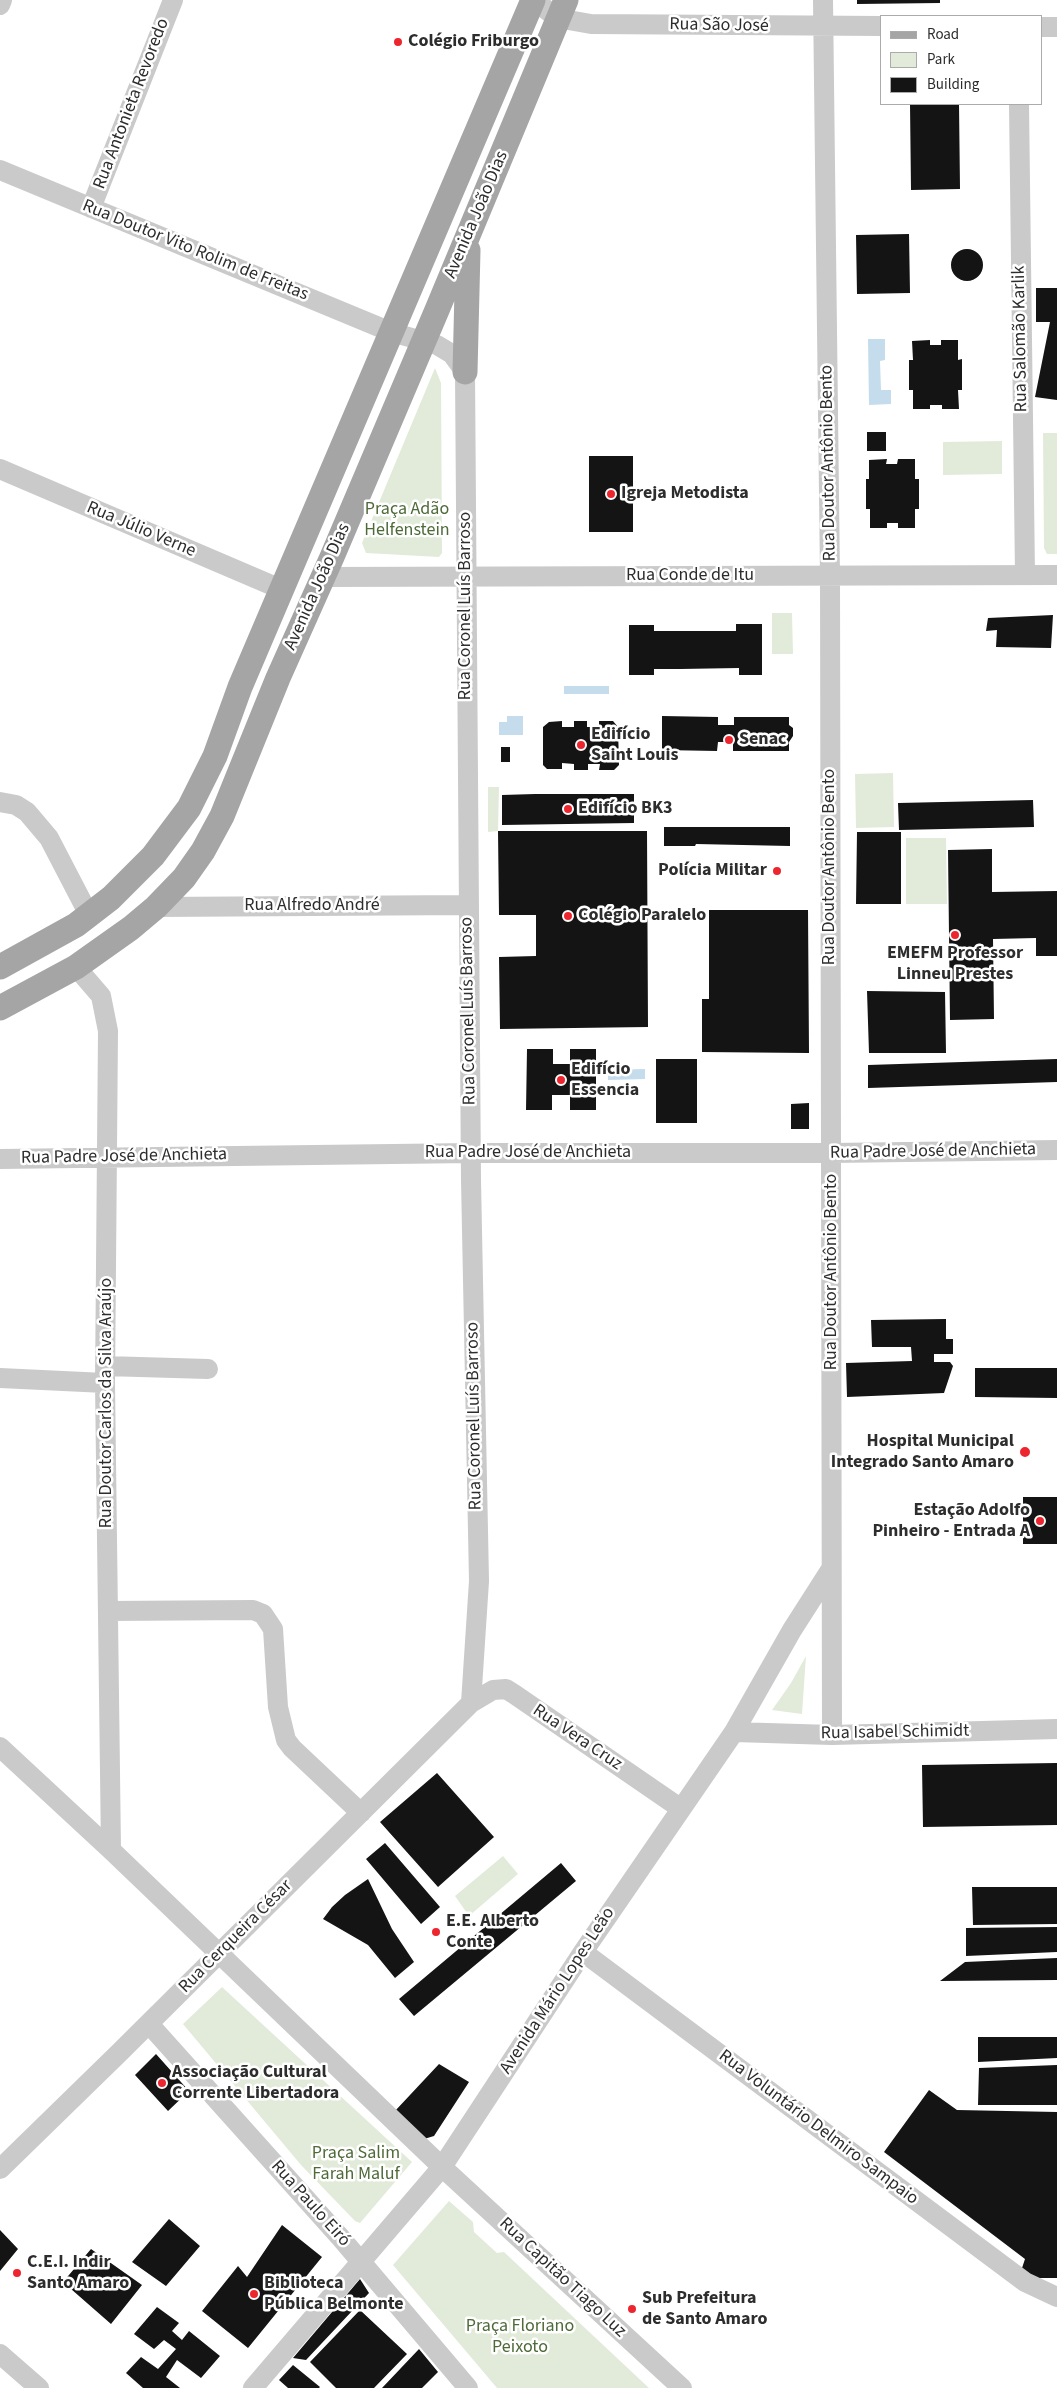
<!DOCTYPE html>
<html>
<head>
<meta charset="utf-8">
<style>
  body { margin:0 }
  #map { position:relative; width:1057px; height:2388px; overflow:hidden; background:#fff; font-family:"Source Sans 3",sans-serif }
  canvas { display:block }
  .legend { position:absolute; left:880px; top:15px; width:162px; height:90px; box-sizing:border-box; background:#fff; border:1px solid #ababab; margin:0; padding:6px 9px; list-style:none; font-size:15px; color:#2d2d2d }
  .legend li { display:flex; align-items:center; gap:10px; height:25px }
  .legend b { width:25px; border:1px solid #ababab }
</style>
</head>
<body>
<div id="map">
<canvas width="1057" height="2388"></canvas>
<ul class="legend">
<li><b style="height:6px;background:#a5a5a5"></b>Road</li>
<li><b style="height:14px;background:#e2ebd9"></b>Park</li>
<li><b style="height:14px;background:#141414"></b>Building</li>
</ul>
</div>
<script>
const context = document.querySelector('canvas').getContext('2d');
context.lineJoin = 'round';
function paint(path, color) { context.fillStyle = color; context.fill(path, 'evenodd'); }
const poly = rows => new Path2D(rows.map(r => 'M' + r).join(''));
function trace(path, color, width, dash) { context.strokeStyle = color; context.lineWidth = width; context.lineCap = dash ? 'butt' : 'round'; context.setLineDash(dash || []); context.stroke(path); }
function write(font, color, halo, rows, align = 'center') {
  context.font = font + ' "Source Sans 3",sans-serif'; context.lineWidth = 5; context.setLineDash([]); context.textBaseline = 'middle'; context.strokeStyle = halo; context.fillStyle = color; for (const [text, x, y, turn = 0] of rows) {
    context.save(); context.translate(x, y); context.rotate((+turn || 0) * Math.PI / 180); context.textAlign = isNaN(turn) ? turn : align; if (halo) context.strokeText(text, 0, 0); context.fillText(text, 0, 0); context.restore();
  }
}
paint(poly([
  [435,368,441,383,442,553,439,557,366,553,362,543],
  [1043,433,1057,433,1057,554,1047,554,1044,548],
  [1002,441,1002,474,943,475,943,442],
  [772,613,792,613,793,654,772,654],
  [893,773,894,827,856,828,855,774],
  [488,787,499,787,498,831,488,832],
  [906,838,946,838,947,904,906,904],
  [806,1656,802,1714,772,1710,791,1683],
  [503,1856,518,1874,469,1916,455,1896],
  [222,1987,412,2162,360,2223,355,2221,301,2165,183,2024],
  [449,2201,473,2222,474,2232,497,2253,504,2252,649,2388,497,2388,393,2265]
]), '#e2ebd9');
paint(poly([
  [868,339,885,339,885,360,880,361,881,390,891,390,891,404,869,405],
  [564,686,609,686,609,694,564,694],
  [507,716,523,716,523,735,499,735,499,722,507,722],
  [645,1069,645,1079,608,1080,608,1070]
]), '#c4dcec');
paint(poly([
  [857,0,940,0,940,3,857,4],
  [910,104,959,104,960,189,911,190],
  [909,234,910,293,857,294,856,235],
  '951 265a16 16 0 1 1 32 0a16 16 0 1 1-32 0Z',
  [1036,288,1057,288,1057,400,1035,397,1050,322,1036,322],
  [930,340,930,345,941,345,941,340,958,340,958,360,962,359,962,390,958,390,959,409,942,409,942,405,930,405,930,409,913,409,913,390,909,390,909,360,913,360,912,341],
  [867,432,886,432,886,451,867,451],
  [589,456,633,456,633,532,589,532],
  [887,459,886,464,897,464,898,459,915,459,915,479,919,479,919,509,915,509,915,528,898,528,898,523,887,523,887,528,870,528,870,509,866,509,866,479,869,479,869,460],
  [1053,615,1051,648,996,647,997,630,986,631,988,618],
  [736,624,762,624,762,675,739,675,739,668,680,669,654,669,654,675,629,675,629,625,654,625,654,631,736,631],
  [662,716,718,717,718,725,734,725,734,717,789,717,789,725,793,728,793,736,789,742,789,751,733,751,733,742,718,742,717,751,662,750],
  [562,721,562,727,574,727,574,721,587,721,587,727,599,727,599,721,613,721,618,727,619,765,614,770,599,770,600,764,588,764,588,770,574,770,574,764,562,763,562,769,547,769,543,765,543,727,549,722],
  [501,747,510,747,510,762,501,762],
  [535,794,634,794,634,823,502,825,502,795],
  [1033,800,1034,827,899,830,898,803],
  [664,827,790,827,790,846,696,844,695,846,664,846],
  [498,831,647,831,648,1027,500,1029,499,957,536,956,536,915,499,915],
  [857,832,901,832,901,904,856,904],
  [992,849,992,892,1057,891,1057,956,1036,956,1036,938,993,939,994,1019,950,1020,948,850],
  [709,910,808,910,809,1053,702,1052,702,999,709,999],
  [867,991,945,992,946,1053,869,1053],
  [527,1049,553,1049,553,1064,570,1064,570,1049,596,1049,596,1110,570,1110,570,1095,552,1095,552,1110,526,1110],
  [656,1059,697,1059,697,1123,656,1123],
  [1057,1059,1057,1082,868,1088,868,1065],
  [809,1103,809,1129,791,1129,791,1104],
  [946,1319,946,1339,953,1339,953,1354,934,1354,934,1362,950,1362,953,1366,944,1393,847,1397,846,1363,912,1361,911,1347,872,1347,871,1320],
  [975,1368,1057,1368,1057,1398,975,1397],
  [1023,1497,1057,1497,1057,1544,1023,1544],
  [1057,1763,1057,1825,923,1827,922,1765],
  [437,1773,494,1837,438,1887,380,1822],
  [385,1843,440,1907,421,1924,366,1859],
  [561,1863,576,1881,414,2016,399,1999],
  [368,1879,392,1929,414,1962,395,1978,368,1945,323,1919,332,1907,345,1895],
  [972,1887,1057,1887,1057,1924,973,1925],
  [1057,1927,1057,1952,966,1956,966,1928],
  [1057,1958,1057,1980,940,1981,965,1962],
  [978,2037,1057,2037,1057,2058,978,2062],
  [156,2054,189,2091,168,2111,135,2075],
  [439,2064,469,2082,434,2136,424,2139,395,2111],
  [1057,2065,1057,2105,978,2105,979,2068],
  [929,2090,957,2110,1057,2112,1057,2278,1032,2278,1022,2268,1025,2259,884,2152],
  [169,2219,200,2246,166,2286,132,2262],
  [282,2225,322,2257,248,2348,202,2311,238,2266,247,2277],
  [0,2230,18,2249,0,2271],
  [91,2249,142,2285,111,2324,63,2282],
  [360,2279,369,2293,306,2360,293,2358],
  [157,2307,179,2323,172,2331,182,2340,189,2331,220,2356,201,2378,177,2360,166,2377,180,2388,143,2388,126,2373,141,2357,158,2369,176,2349,164,2340,154,2349,134,2334],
  [360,2310,407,2354,374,2388,336,2388,310,2362],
  [419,2349,438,2372,422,2388,382,2388],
  [293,2365,320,2387,319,2388,288,2388,279,2380]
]), '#141414');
trace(poly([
  [534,0,557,18,591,24,881,26],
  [823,0,830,576,832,1735],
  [0,5,2,0],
  [1041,27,1057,27],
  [1019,104,1025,575],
  [0,170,391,332,437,345,452,354,465,372,471,1180,479,1581,471,1703],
  [91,208,173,0],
  [0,469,283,590],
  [323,577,1057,575],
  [0,802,16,805,27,812,49,838,89,915],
  [156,907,468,905],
  [76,967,101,996,108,1031,105,1383,111,1850],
  [0,1159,471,1153,832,1153,1057,1150],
  [105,1366,208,1369],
  [0,1378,105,1383],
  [108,1611,253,1610,263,1614,273,1629,278,1707,286,1740,292,1748,361,1813],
  [734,1732,832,1735,1057,1729],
  [0,1747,111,1850,442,2167,682,2388],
  [583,1952,1025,2282,1057,2297],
  [149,2024,340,2237,468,2388],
  [0,2169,120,2052,471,1703,493,1690,506,1689,514,1694,680,1808],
  [0,2354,39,2388],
  [253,2388,442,2167,583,1952,734,1732,792,1630,831,1569]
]), '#cacaca', 20);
trace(poly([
  [465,372,468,250],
  [0,967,76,925,111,898,153,856,189,808,215,756,240,687,533,0],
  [0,1008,76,967,131,928,156,907,184,878,203,851,222,816,278,678,332,557,437,310,566,0]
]), '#a5a5a5', 25);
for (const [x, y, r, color] of [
  [398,42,5,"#ed252f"],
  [611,494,5,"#ed252f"],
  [729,740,5,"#ed252f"],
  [581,745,5,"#ed252f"],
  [568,809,5,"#ed252f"],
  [777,871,5,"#ed252f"],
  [568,916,5,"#ed252f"],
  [955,935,5,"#ed252f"],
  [561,1080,5,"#ed252f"],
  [1025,1452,6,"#ed252f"],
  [1040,1521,5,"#ed252f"],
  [436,1932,5,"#ed252f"],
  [162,2083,5,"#ed252f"],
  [17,2273,5,"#ed252f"],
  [254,2294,5,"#ed252f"],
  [632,2309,5,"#ed252f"]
]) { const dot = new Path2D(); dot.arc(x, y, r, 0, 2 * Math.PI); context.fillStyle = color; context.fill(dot); trace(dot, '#fff', 2); }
write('18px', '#2d2d2d', '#fff', [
  ["Rua São José",719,26,1],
  ["Rua Antonieta Revoredo",132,104,-69],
  ["Avenida João Dias",477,215,-67],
  ["Rua Doutor Vito Rolim de Freitas",195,251,22],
  ["Rua Salomão Karlik",1021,339,-91],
  ["Rua Doutor Antônio Bento",829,463,-91],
  ["Rua Júlio Verne",141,530,23],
  ["Rua Conde de Itu",690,576],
  ["Avenida João Dias",318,587,-66],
  ["Rua Coronel Luís Barroso",466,606,-90],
  ["Rua Doutor Antônio Bento",830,867,-90],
  ["Rua Alfredo André",312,906],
  ["Rua Coronel Luís Barroso",469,1011,-91],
  ["Rua Padre José de Anchieta",933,1152,-1],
  ["Rua Padre José de Anchieta",528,1153],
  ["Rua Padre José de Anchieta",124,1157,-1],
  ["Rua Doutor Antônio Bento",832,1272,-90],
  ["Rua Doutor Carlos da Silva Araújo",107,1403,-90],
  ["Rua Coronel Luís Barroso",475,1416,-91],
  ["Rua Isabel Schimidt",895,1733,-1],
  ["Rua Vera Cruz",577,1738,34],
  ["Rua Cerqueira César",236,1937,-45],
  ["Avenida Mário Lopes Leão",558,1991,-57],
  ["Rua Voluntário Delmiro Sampaio",818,2128,37],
  ["Rua Paulo Eiró",310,2204,48],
  ["Rua Capitão Tiago Luz",562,2278,43]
]);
write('bold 18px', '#2d2d2d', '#fff', [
  ["Colégio Friburgo",408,42],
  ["Igreja Metodista",621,494],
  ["Edifício",591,735],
  ["Saint Louis",591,756],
  ["Senac",739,740],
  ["Edifício BK3",578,809],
  ["Polícia Militar",767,871,"right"],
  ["Colégio Paralelo",578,916],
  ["EMEFM Professor",955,954,"center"],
  ["Linneu Prestes",955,975,"center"],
  ["Edifício",571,1070],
  ["Essencia",571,1091],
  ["Hospital Municipal",1014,1442,"right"],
  ["Integrado Santo Amaro",1014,1463,"right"],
  ["Estação Adolfo",1030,1511,"right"],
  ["Pinheiro - Entrada A",1030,1532,"right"],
  ["E.E. Alberto",446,1922],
  ["Conte",446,1943],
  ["Associação Cultural",172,2073],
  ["Corrente Libertadora",172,2094],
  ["C.E.I. Indir",27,2263],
  ["Santo Amaro",27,2284],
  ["Biblioteca",264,2284],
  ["Pública Belmonte",264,2305],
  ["Sub Prefeitura",642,2299],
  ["de Santo Amaro",642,2320]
], 'left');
write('18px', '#4e6a38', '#fff', [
  ["Praça Adão",407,510],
  ["Helfenstein",407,531],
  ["Praça Salim",356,2154],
  ["Farah Maluf",356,2175],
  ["Praça Floriano",520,2327],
  ["Peixoto",520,2348]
]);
</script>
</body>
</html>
